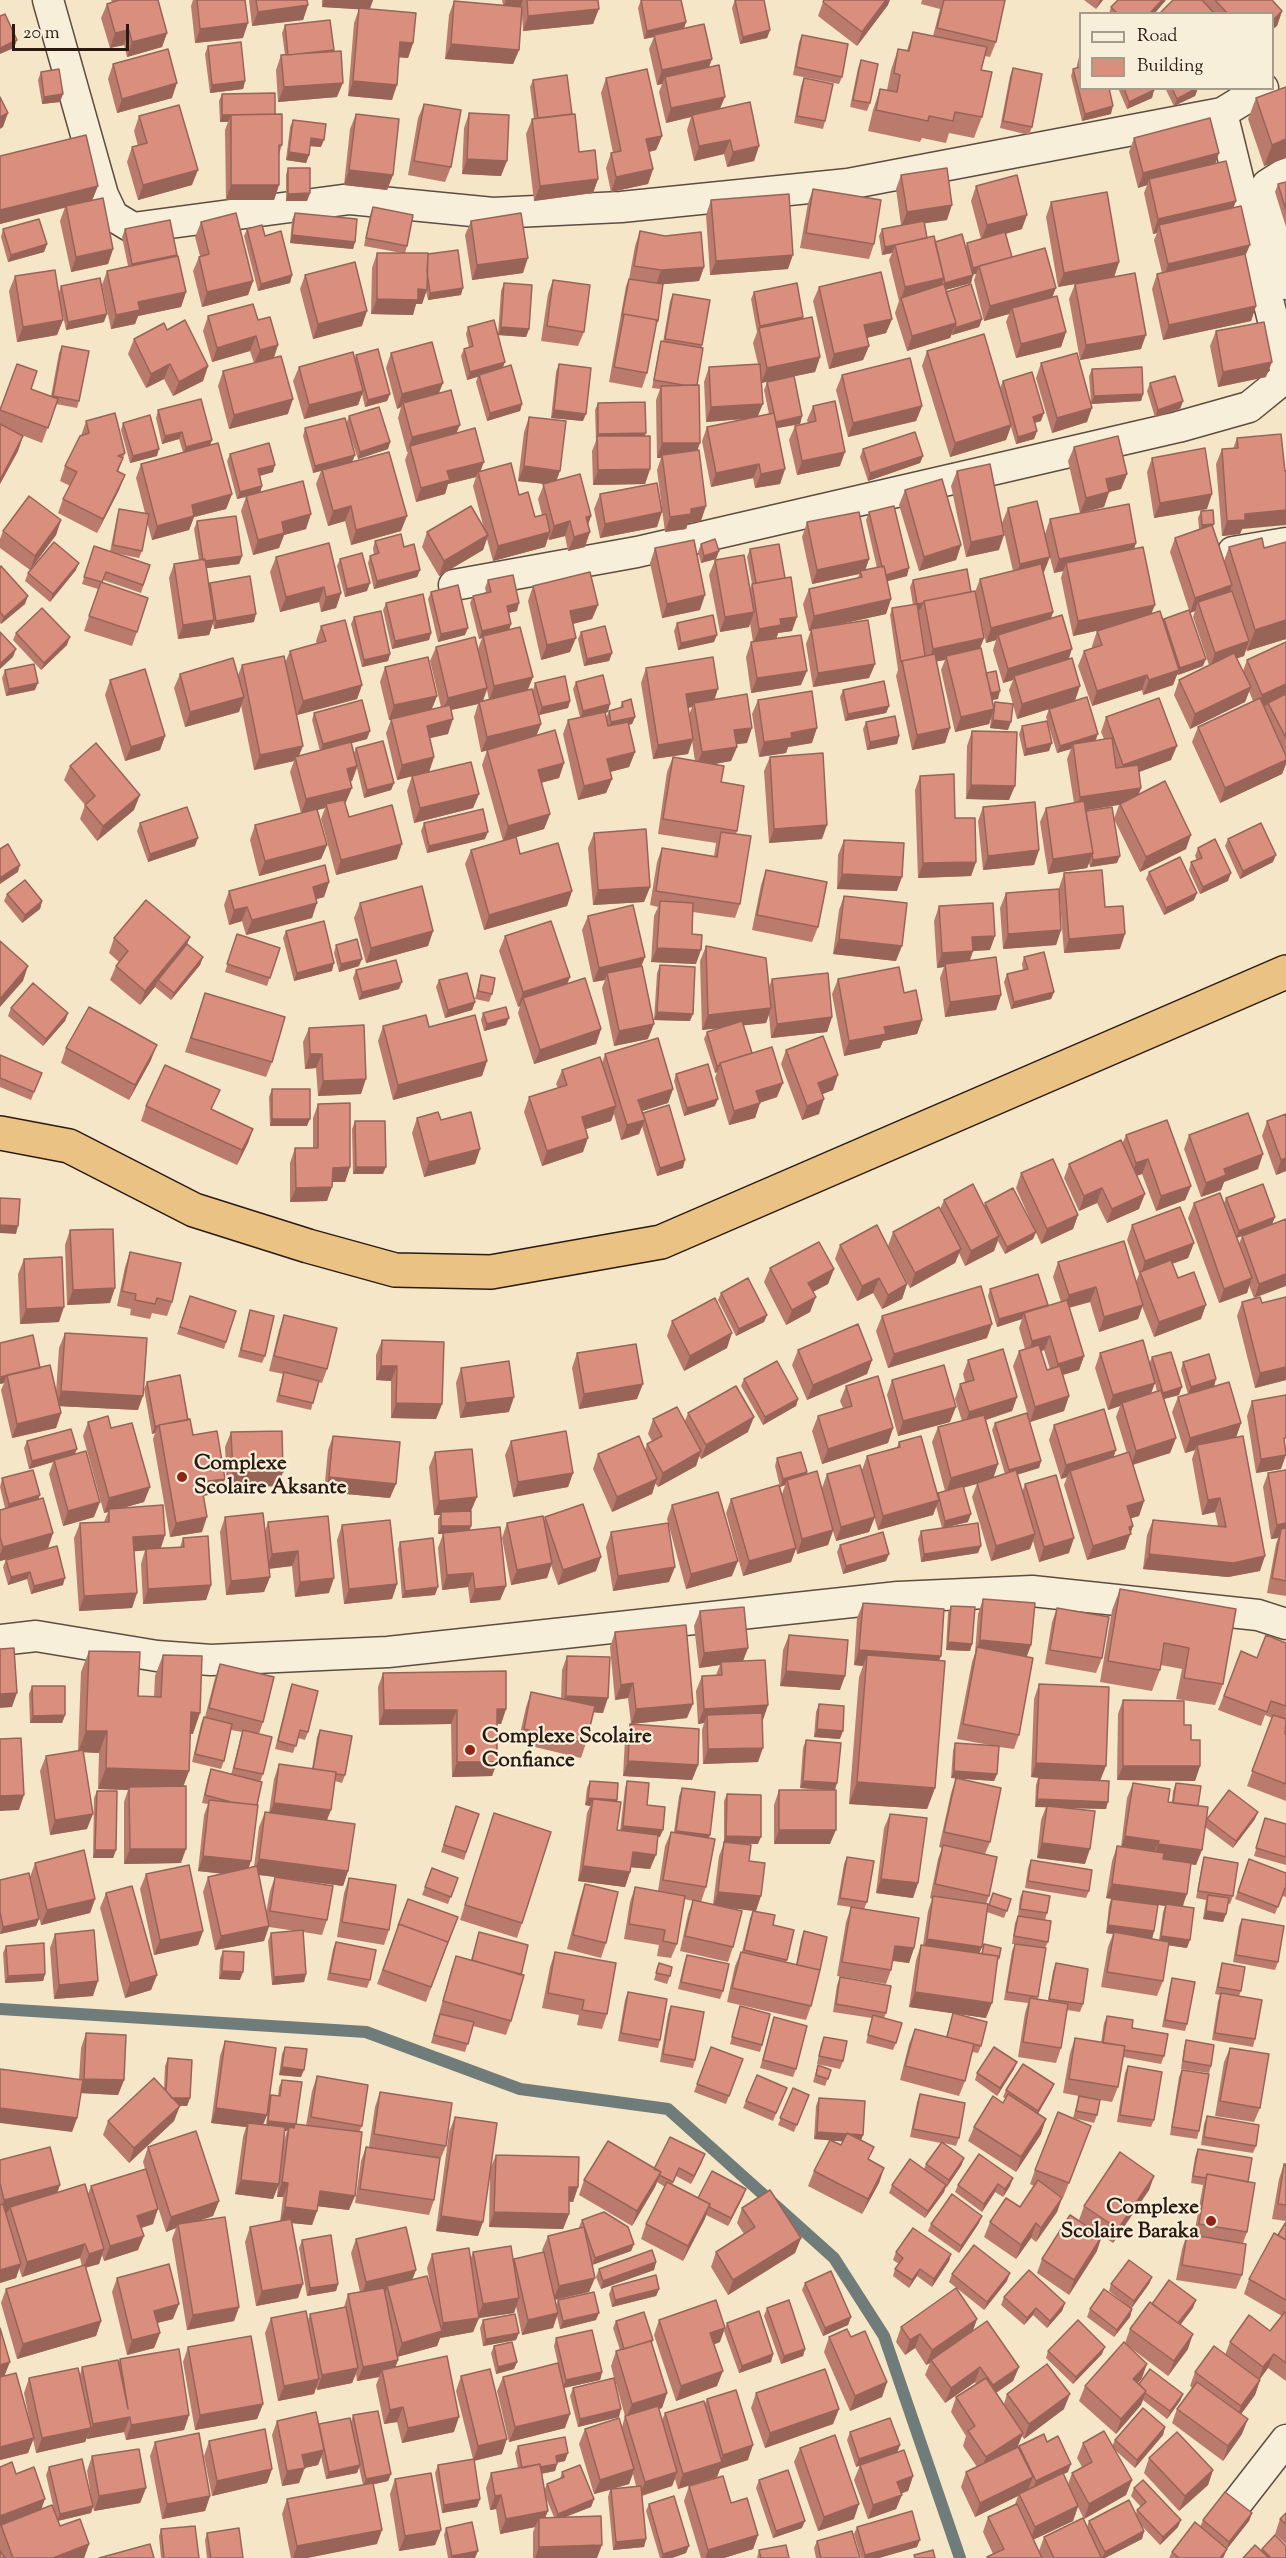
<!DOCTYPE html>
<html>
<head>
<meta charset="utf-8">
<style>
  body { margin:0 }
  #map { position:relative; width:1286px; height:2558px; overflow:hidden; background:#f5e6c8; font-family:"Sorts Mill Goudy",serif }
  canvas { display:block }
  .legend { position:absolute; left:1079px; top:12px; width:195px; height:78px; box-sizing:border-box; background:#f8efdb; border:2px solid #a69a8b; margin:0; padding:8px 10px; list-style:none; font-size:18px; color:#2a1a12 }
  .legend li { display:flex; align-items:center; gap:12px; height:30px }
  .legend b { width:30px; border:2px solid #a69a8b }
  .scale { position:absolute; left:12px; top:24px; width:117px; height:27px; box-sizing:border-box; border:3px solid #2a1a12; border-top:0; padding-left:8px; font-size:18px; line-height:21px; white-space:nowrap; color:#2a1a12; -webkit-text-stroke:4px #f8efdb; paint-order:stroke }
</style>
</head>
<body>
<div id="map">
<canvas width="1286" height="2558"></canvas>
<ul class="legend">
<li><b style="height:8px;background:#f8efdb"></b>Road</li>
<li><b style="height:16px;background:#da8f7e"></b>Building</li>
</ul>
<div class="scale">20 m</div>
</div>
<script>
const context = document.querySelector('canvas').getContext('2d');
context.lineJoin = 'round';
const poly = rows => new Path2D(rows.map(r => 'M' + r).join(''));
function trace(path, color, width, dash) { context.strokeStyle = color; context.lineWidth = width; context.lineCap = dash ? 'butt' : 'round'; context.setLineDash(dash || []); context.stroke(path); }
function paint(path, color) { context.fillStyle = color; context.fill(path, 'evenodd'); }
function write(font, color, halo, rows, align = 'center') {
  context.font = font + ' "Sorts Mill Goudy",serif'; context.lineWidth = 4.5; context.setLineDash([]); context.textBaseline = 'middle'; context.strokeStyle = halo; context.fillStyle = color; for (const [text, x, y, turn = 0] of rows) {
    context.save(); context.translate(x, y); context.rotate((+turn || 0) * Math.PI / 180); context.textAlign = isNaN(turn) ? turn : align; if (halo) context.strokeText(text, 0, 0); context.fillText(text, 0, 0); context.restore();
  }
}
trace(poly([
  [0,2009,366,2032,520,2089,668,2109,834,2258,884,2336,960,2558]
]), '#707c79', 12);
const street = poly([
  [48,0,103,195,113,216,133,228,350,199,493,213,621,207,848,184,1222,113,1263,88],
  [1222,113,1286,373],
  [1286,173,1267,185,1286,284],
  [1233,552,1286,543],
  [454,585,637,552,1178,427,1249,407,1286,377],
  [0,1640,36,1636,157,1656,211,1660,388,1652,898,1597,1032,1591,1258,1615,1286,1624],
  [1237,2503,1286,2440]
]);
const highway = poly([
  [0,1133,69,1146,194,1210,308,1246,395,1270,491,1272,661,1242,1286,972]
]);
trace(street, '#5d4d40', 33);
trace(highway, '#2a1a12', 36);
trace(street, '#f8efdb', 30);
trace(highway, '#eac384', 33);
paint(poly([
  [111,0,158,0,167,33,162,47,127,57,124,45,110,48,101,18,107,4,112,2],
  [193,0,245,0,243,38,195,43,191,6],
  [249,0,307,0,308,5,303,20,252,26],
  [322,0,373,0,370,9,413,43,408,58,399,57,392,100,348,96,354,23,359,9,322,7],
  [502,0,598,0,593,24,523,31,522,14,519,50,513,64,445,59,449,15,454,1,503,5],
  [641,0,686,22,684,29,712,59,709,67,720,109,759,146,754,161,727,167,724,154,694,161,687,130,691,117,666,123,659,92,662,84,657,85,649,49,654,37,644,39,638,8],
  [735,0,770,30,767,38,740,44,732,8],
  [922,0,1005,0,996,42,990,57,985,56,981,70,982,117,974,138,949,133,946,143,922,138,920,142,868,131,873,110,880,89,887,90,891,70,898,49,907,50,913,32,933,36,940,9,921,4],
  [1084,0,1103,0,1096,9],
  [1173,0,1272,0,1282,11,1277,26,1272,14,1159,14],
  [1165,1,1154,14,1109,14,1111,7],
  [823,2,888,5,857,46,818,16],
  [285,25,334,51,337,97,278,102,276,70,281,55,285,55,282,33],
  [802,35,842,77,839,84,793,75,799,42],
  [208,46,245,81,243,89,210,93,205,54],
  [1079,57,1080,57,1080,88,1111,114,1082,121,1071,76,1073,69,1077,68,1077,65],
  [861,60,870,103,867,111,850,107,858,68],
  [113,64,172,98,117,113,108,79],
  [1013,68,1032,127,1029,135,1000,128,1010,76],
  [41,72,60,102,42,104,38,80],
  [606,78,662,136,656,150,649,152,653,169,648,184,611,192,606,168,611,153,613,153,601,93],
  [804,78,825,121,823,129,794,123,801,86],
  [533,80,572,114,579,152,598,179,593,193,534,201,526,134,532,119,534,119,530,87],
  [1286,87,1286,158,1264,166,1248,119,1256,98],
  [1118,88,1154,88,1152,98,1127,109],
  [1165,88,1198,88,1195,96,1174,106],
  [222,94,275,114,282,145,279,154,279,185,274,200,226,200,225,130,228,122,220,122,219,101],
  [424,104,451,167,445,182,408,175,418,118],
  [469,113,501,176,462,174,464,128],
  [356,114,393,175,387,190,344,185,350,129],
  [139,116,192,185,138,200,127,162,132,147,138,146,134,131],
  [293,120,321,147,310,146,309,155,306,163,286,160,290,127],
  [1134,138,1216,163,1236,201,1233,208,1256,306,1251,321,1163,340,1152,289,1157,274,1162,273,1154,240,1157,233,1153,234,1144,193,1147,185,1138,188,1129,152],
  [0,156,92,200,113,249,108,264,71,272,60,221,65,207,0,224],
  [288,168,310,193,307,201,286,201,286,175],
  [901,175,947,220,924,223,927,238,935,242,966,247,967,243,981,239,971,201,976,186,1022,229,1006,234,1012,257,1053,297,1066,332,1061,347,1016,358,1006,322,1009,314,984,321,974,280,976,274,973,274,971,283,945,290,946,292,982,319,979,327,952,335,952,334,950,338,907,351,895,313,899,301,889,260,892,253,882,255,879,236,882,229,901,225,896,189],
  [1286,182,1286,227,1275,192,1278,184],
  [813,189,874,244,869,259,800,248,808,203],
  [711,200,788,269,710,275,706,215],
  [1051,202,1119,262,1114,277,1058,287,1046,217],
  [373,207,407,246,405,253,461,295,428,300,426,291,422,304,416,304,413,315,371,314,372,268,377,253,402,253,364,246,370,215],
  [295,213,355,242,353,249,290,243,292,220],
  [471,221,523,273,472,280,465,235],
  [201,222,253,281,248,295,202,307,193,271,199,257,200,256,195,237],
  [3,229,47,244,44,252,8,262,1,237],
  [125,229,177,256,186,292,181,307,138,316,135,324,111,329,102,285,107,271,128,266,122,237],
  [247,229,265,236,292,275,290,283,258,291,244,236],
  [640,231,704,267,699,281,663,284,658,321,655,328,647,373,642,388,609,382,626,286,629,279,635,246],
  [305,275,362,326,313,339,300,289],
  [15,276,59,292,61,286,104,322,66,330,61,306,63,320,57,335,17,342,9,291],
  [553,280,584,332,578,346,541,341,548,294],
  [504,283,529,329,526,337,498,335,501,291],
  [1075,284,1141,349,1080,360,1069,299],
  [819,287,892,319,886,333,867,338,869,346,863,360,829,369,813,301],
  [754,292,803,319,820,357,815,372,761,383,758,416,769,414,764,390,767,382,802,416,800,424,777,428,785,469,780,484,755,488,753,478,711,487,702,441,707,427,744,419,706,422,704,382,709,367,758,364,753,343,757,332,751,299],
  [673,294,702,345,697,385,697,451,701,521,688,523,686,529,665,532,657,470,661,458,657,458,656,400,660,389,652,388,659,349,661,341,663,342,670,301],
  [208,316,258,320,278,345,274,358,288,414,229,429,218,386,223,371,254,363,250,351,212,362,203,331],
  [468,327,522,404,520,411,487,421,476,382,478,376,467,380,461,356,464,349,469,347,466,334],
  [167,330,208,366,203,381,173,396,164,379,146,388,128,354,134,339],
  [1216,331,1266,377,1218,387,1210,346],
  [62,346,79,401,77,408,56,404,42,443,19,434,23,436,18,451,0,484,0,411,17,364,31,389,51,396,59,353],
  [927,351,1000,388,1003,381,1041,421,1035,423,1037,431,1034,439,1016,444,1011,427,1006,440,950,457,922,366],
  [391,353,439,393,457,433,481,471,519,495,535,517,542,515,538,499,544,484,518,481,524,432,529,417,557,481,591,516,588,524,585,547,568,551,565,536,549,540,548,538,545,547,493,561,487,539,483,550,439,576,422,547,427,532,484,529,473,486,476,477,448,484,445,494,416,502,405,460,408,452,407,452,398,418,401,407,397,409,386,368],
  [356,355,390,394,387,401,365,407,362,394,358,405,304,419,293,381,299,367,355,359],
  [1041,363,1091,402,1089,376,1092,369,1143,394,1141,401,1091,404,1087,422,1052,433,1036,378],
  [559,364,583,421,551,418,556,372],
  [842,375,922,406,916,421,848,437,836,390],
  [1150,383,1183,401,1180,409,1155,417,1147,391],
  [598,403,645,436,650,469,645,484,593,485,592,451,596,441,595,410],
  [813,406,840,466,797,475,789,440,795,426,808,423,807,420],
  [158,410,212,440,210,445,232,494,226,509,194,517,189,530,152,540,147,522,142,551,139,558,119,554,150,565,141,593,103,580,102,583,137,632,132,646,84,631,98,589,82,584,94,546,110,552,117,516,119,509,145,513,136,478,141,464,183,452,179,439,162,444,156,418],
  [349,416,390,442,388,449,358,459,346,424],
  [86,421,125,453,118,472,125,475,119,490,97,533,58,513,63,499,70,486,60,481,65,466,81,436],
  [123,423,157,456,130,463,121,430],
  [305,428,355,455,352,462,401,531,351,545,345,521,328,526,316,484,321,471,313,473,303,436],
  [1237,438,1242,529,1240,534,1222,536,1216,464,1222,449,1233,449],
  [1074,447,1127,474,1121,489,1109,492,1104,507,1080,513,1068,461],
  [863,449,923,456,920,463,868,481,860,457],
  [230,454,273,472,260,476,262,486,260,492,306,529,284,535,279,548,253,555,241,511,246,497,237,499,227,461],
  [1152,458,1207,509,1154,518,1147,472],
  [957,471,999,550,966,557,951,486],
  [905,490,961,545,956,560,919,571,899,505],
  [600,494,657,527,600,538,594,509],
  [1008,508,1045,534,1050,519,1136,543,1134,549,1152,613,1163,621,1164,619,1203,666,1178,675,1177,674,1173,685,1143,695,1142,690,1092,706,1078,666,1084,651,1092,649,1092,646,1097,631,1105,629,1073,636,1061,578,1063,571,1054,573,1046,542,1044,572,1043,572,1053,612,1051,618,1069,659,1075,701,1017,719,1009,690,1013,680,1003,683,993,650,996,640,986,643,979,612,984,638,980,648,986,673,998,699,992,700,993,706,995,702,1008,730,990,728,991,717,989,724,955,732,941,670,945,660,936,661,950,728,945,743,912,750,896,676,898,670,890,615,892,608,913,605,910,587,913,580,971,592,975,592,980,579,1013,571,1002,523],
  [1201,511,1213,527,1224,561,1229,547,1264,548,1286,542,1286,639,1247,651,1246,649,1244,656,1237,658,1243,671,1247,660,1286,642,1286,764,1282,774,1220,803,1192,742,1198,727,1253,701,1249,691,1245,702,1190,729,1174,695,1179,680,1209,665,1193,617,1195,611,1190,613,1170,552,1175,538,1199,529,1198,518],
  [869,512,907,576,887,581,891,599,886,614,826,627,875,664,869,678,813,687,806,644,811,630,809,631,803,604,809,589,858,578,859,574,812,584,802,537,807,522,869,559,865,570,877,568,866,520],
  [61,520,56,535,30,570,0,548,0,539,3,531],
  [197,521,242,556,239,564,206,568,209,586,210,583,254,622,214,629,213,623,209,635,178,639,169,578,174,564,199,560,194,529],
  [375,541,404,547,420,570,417,577,374,589,368,563,370,556,374,555,373,548],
  [701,544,719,551,716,559,701,563,698,552],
  [655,548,700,610,662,618,650,563],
  [750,549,792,631,778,633,776,639,801,685,751,693,746,657,751,642,753,642,750,623,749,627,720,632,709,575,715,560,750,589,752,584,747,557],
  [276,557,341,593,336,608,321,612,319,602,280,612,270,572],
  [340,559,367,591,345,597,337,566],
  [0,567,25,604,1,624,0,623],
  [76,570,50,602,25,581,28,573],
  [488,580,517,611,508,613,511,624,509,630,528,690,533,690,535,683,570,701,568,708,539,715,541,724,536,736,564,763,559,778,541,783,550,814,544,829,503,841,482,765,487,750,481,752,474,717,478,704,451,710,448,734,430,738,434,757,429,772,479,794,473,808,414,823,407,791,412,776,397,780,386,733,391,720,389,720,380,682,385,667,437,696,432,709,441,707,430,661,436,647,478,649,482,638,479,639,470,603,473,596,486,592,485,588],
  [487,690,489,700,483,701],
  [533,586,598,605,592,619,573,624,570,652,541,660,528,601],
  [431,592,465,635,438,642,428,599],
  [386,603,431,633,429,640,392,649,383,610],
  [354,617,390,654,388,661,362,667,351,624],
  [677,623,714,642,678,650,674,631],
  [321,626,362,685,357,699,297,715,291,691,299,756,320,751,312,720,314,713,367,739,351,743,354,753,356,748,394,783,391,790,364,798,357,768,352,781,350,781,346,802,345,803,349,817,397,859,336,875,321,819,325,808,317,810,327,845,321,859,259,876,250,840,255,825,301,813,290,772,294,761,254,770,241,705,239,712,185,727,174,688,180,674,238,675,242,665,285,663,290,651,317,644,316,641],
  [581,632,612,653,609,661,584,666,578,639],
  [16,633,67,645,41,670,13,640],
  [646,668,714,700,747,743,736,744,737,747,731,761,715,764,737,831,736,834,740,904,735,918,693,912,692,934,696,964,651,962,654,916,658,907,650,905,657,862,662,848,714,856,716,843,658,834,667,772,673,757,695,761,692,741,688,754,653,759,641,683],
  [692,707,689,715,688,708],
  [5,670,35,690,6,696,2,678],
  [110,680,165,736,160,750,125,761,105,695],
  [576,682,608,712,605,713,606,718,609,711,620,708,622,702,635,717,632,724,628,725,635,752,629,767,610,772,612,779,606,793,578,800,563,734,568,720,580,717,573,689],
  [843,690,889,706,886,713,845,721,840,697],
  [758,700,812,743,788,747,786,753,759,757,752,714],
  [1049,709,1096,741,1104,739,1101,732,1106,717,1171,760,1139,772,1141,788,1138,795,1186,849,1140,872,1114,819,1119,805,1086,810,1117,863,1090,867,1089,863,1087,868,1048,874,1040,822,1046,808,1074,803,1067,759,1071,749,1057,753,1046,717],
  [866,722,899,736,897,744,867,750,863,729],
  [1022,726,1049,751,1024,756,1019,734],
  [972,731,1009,800,966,799,967,746],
  [770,757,822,839,769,843,764,771],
  [70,766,134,810,97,841,80,819,85,805,64,780],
  [920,776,955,818,976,862,971,876,918,878,915,790],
  [983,807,1039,850,1034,865,983,870,978,821],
  [140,823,195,846,148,862,137,831],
  [424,823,485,839,427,853,421,831],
  [594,833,650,887,644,902,593,905,588,848],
  [1228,839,1273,862,1240,879,1225,846],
  [844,840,897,891,837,889,838,855],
  [1198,848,1228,881,1200,894,1189,870,1191,862,1197,860,1195,856],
  [471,850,520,854,572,891,567,906,484,930,465,864],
  [766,870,818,927,812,942,752,930,761,885],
  [1149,872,1194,900,1164,915,1146,879],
  [1064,873,1120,949,1064,953,1059,888],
  [329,882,324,897,316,899,312,918,246,935,242,921,229,925,224,905,229,891],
  [1006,893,1061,930,1056,945,1003,949,1000,908],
  [7,894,42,901,40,909,22,923,4,901],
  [844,896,896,961,833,954,839,910],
  [360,903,433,931,428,946,366,963,354,918],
  [939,906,990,950,973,951,970,960,1001,995,996,1010,945,1017,940,978,944,967,937,968,934,921],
  [588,916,642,966,648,1039,614,1046,602,988,605,980,593,982,582,930],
  [286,931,332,971,294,981,283,938],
  [237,934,280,948,267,986,225,972],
  [505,936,570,977,567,984,601,1029,596,1044,534,1064,518,1013,520,1006,518,1007,499,951],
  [190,937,187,944,203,957,200,965,171,1000,155,987,140,1005,110,980,116,966,119,962,109,953,114,938],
  [336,945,359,966,339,972,334,953],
  [706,946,769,987,772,979,832,1017,827,1032,771,1038,769,1015,766,1023,743,1025,752,1053,777,1097,760,1103,755,1118,729,1125,715,1078,717,1072,715,1073,704,1039,707,1032,717,1028,702,1030,700,961],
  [1024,957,1054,992,1051,999,1011,1009,1004,982,1007,974,1023,970,1022,964],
  [660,965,690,1021,654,1020,657,973],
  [356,970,399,989,359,1000,353,978],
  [481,975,492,994,489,1002,475,999],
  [838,979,904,993,922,1020,917,1034,883,1041,880,1048,844,1056,832,994],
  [439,980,475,1002,472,1010,445,1018,436,987],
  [205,993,272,1062,266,1077,185,1052],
  [11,1008,68,1013,65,1021,43,1046,8,1016],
  [483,1013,506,1025,484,1031,481,1020],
  [383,1026,487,1061,482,1076,393,1100,378,1041],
  [309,1028,361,1094,318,1096,316,1068,305,1069,303,1042],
  [66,1048,151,1060,129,1100,61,1063],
  [786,1050,833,1090,822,1094,819,1114,802,1120,781,1064],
  [605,1054,673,1089,668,1103,642,1111,683,1168,657,1176,642,1126,639,1134,621,1140,614,1114,611,1121,586,1129,583,1152,542,1166,524,1112,529,1097,558,1088,556,1084,562,1070,602,1063],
  [0,1055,42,1073,31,1100,0,1087],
  [676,1074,715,1106,684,1116,674,1081],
  [272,1089,307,1126,270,1126,269,1097],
  [318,1104,350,1167,345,1182,332,1182,327,1201,290,1202,290,1163,295,1148,313,1148,313,1118],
  [146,1106,253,1129,248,1143,237,1165,141,1121],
  [417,1118,441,1120,480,1149,475,1164,424,1177,412,1133],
  [355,1121,383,1174,353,1174,352,1129],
  [1267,1121,1286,1171,1276,1175,1262,1136],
  [1126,1135,1191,1186,1185,1200,1156,1211,1142,1174,1136,1176,1139,1209,1107,1223,1097,1203,1079,1211,1064,1178,1069,1164,1122,1144],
  [1189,1135,1258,1169,1224,1182,1221,1190,1201,1197,1184,1149],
  [1021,1173,1078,1215,1073,1229,1041,1244,1016,1188],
  [1226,1198,1275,1217,1272,1224,1286,1219,1254,1298,1249,1285,1247,1293,1219,1303,1188,1218,1194,1203,1224,1203],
  [1242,1236,1239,1244,1237,1238],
  [944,1200,984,1206,985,1203,1036,1232,1033,1239,1005,1254,998,1241,994,1251,965,1266,959,1253,955,1263,910,1288,888,1246,893,1232,940,1209],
  [1132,1225,1194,1243,1188,1258,1172,1264,1178,1278,1201,1319,1154,1337,1142,1306,1138,1319,1099,1332,1090,1302,1069,1308,1084,1356,1079,1370,1063,1375,1069,1396,1064,1411,1030,1422,1013,1366,1019,1351,1025,1349,1019,1328,1022,1319,997,1327,988,1296,990,1289,1048,1305,1047,1306,1061,1302,1053,1277,1058,1262,1136,1282,1139,1274,1127,1240],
  [1044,1350,1050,1369,1047,1370,1041,1351],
  [70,1230,110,1303,67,1305,65,1245],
  [840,1245,907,1284,902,1299,882,1309,873,1293,857,1301,835,1259],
  [130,1252,172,1302,167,1316,152,1313,150,1319,130,1315,131,1309,117,1306,125,1267],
  [24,1259,59,1322,20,1324,18,1274],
  [770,1268,834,1269,828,1284,813,1292,810,1312,786,1325,764,1282],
  [721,1293,767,1315,764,1322,736,1336,718,1300],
  [190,1296,236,1311,224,1349,177,1334],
  [1242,1302,1262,1303,1286,1380,1255,1388,1237,1316],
  [250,1310,265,1356,262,1363,238,1357],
  [284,1315,327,1369,322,1383,318,1382,311,1410,276,1402,283,1374,269,1371,279,1330],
  [882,1316,987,1338,888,1368,876,1331],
  [672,1321,727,1348,684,1371,667,1336],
  [65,1333,138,1410,59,1406,61,1413,56,1428,12,1438,1,1390,4,1383,0,1384,0,1343,40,1368,56,1393,59,1348],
  [382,1340,442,1404,436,1419,391,1418,391,1381,376,1380,376,1355],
  [798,1350,872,1360,867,1374,807,1400,792,1365],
  [577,1353,637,1399,579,1409,572,1368],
  [1100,1353,1149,1364,1152,1357,1179,1395,1164,1399,1176,1438,1170,1453,1133,1465,1144,1501,1139,1516,1131,1518,1133,1526,1125,1549,1087,1560,1064,1485,1067,1477,1061,1479,1049,1440,1054,1425,1116,1450,1113,1457,1127,1453,1116,1417,1120,1406,1108,1410,1095,1368],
  [1155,1383,1157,1392,1151,1394],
  [968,1360,1017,1397,1012,1411,986,1420,998,1464,993,1477,1005,1474,992,1430,995,1423,1041,1461,1039,1468,1017,1474,1022,1492,1025,1484,1069,1553,1039,1562,1033,1541,1030,1549,991,1561,972,1497,977,1484,964,1487,968,1522,947,1527,978,1553,921,1562,918,1539,921,1531,942,1528,936,1506,933,1515,878,1530,874,1517,869,1532,836,1541,833,1531,828,1545,797,1554,796,1549,791,1562,743,1576,726,1513,731,1499,782,1494,785,1485,780,1487,775,1466,777,1458,806,1475,822,1488,827,1474,862,1470,867,1456,897,1447,899,1442,937,1495,938,1493,945,1491,932,1442,938,1427,962,1421,955,1399,960,1384,965,1382,963,1374],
  [1183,1362,1214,1386,1241,1423,1236,1437,1260,1571,1228,1577,1143,1569,1147,1535,1153,1520,1218,1526,1215,1512,1202,1515,1192,1459,1195,1450,1185,1453,1172,1412,1178,1397,1188,1394,1181,1370],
  [461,1368,509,1412,460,1418,456,1383],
  [744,1379,798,1399,796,1406,763,1425,741,1386],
  [892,1380,950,1422,898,1436,887,1395],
  [147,1382,188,1420,193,1435,225,1479,219,1493,203,1496,202,1532,170,1537,153,1439,155,1433,152,1434,144,1389],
  [846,1386,893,1428,888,1443,822,1464,812,1431,818,1416,843,1408,840,1401],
  [1252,1401,1281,1469,1256,1473,1247,1416],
  [688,1413,748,1432,701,1459,699,1456,696,1466,658,1487,655,1483,652,1494,612,1512,593,1469,598,1454,645,1450,647,1444,652,1441,648,1434,653,1419,685,1421],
  [88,1422,111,1428,150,1487,144,1502,121,1508,165,1535,161,1548,180,1547,183,1538,211,1585,206,1600,143,1604,141,1564,145,1550,134,1551,137,1593,132,1608,79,1611,74,1538,80,1523,104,1522,108,1512,104,1513,83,1436],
  [231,1432,278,1486,227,1488,225,1447],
  [333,1436,390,1498,324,1492,328,1450],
  [27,1441,75,1454,94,1517,63,1526,49,1474,53,1462,29,1469,24,1448],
  [511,1441,573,1473,568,1487,513,1497,505,1455],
  [435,1452,470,1530,506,1586,500,1600,470,1603,468,1587,442,1590,438,1548,443,1534,438,1534,438,1519,440,1515,434,1515,429,1467],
  [1286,1470,1286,1596,1267,1593,1276,1544,1278,1538,1271,1539,1263,1487,1268,1473],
  [2,1478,38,1499,53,1533,48,1548,0,1561,0,1510,5,1508,0,1487],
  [672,1505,732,1576,686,1589,669,1526,669,1582,613,1591,606,1547,611,1532,668,1523,667,1519],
  [328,1516,329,1593,295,1597,292,1566,269,1569,270,1577,264,1592,226,1595,220,1532,225,1517,265,1531,268,1522],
  [545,1517,596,1571,558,1585,551,1565,547,1578,511,1585,502,1538,507,1523,544,1521],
  [342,1525,397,1584,392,1599,344,1604,337,1540],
  [400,1542,435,1595,402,1598,398,1549],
  [840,1545,886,1561,843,1574,837,1552],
  [6,1560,63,1585,31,1594,27,1579,8,1585,3,1567],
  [1120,1589,1236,1609,1223,1684,1215,1705,1176,1699,1182,1669,1161,1665,1160,1670,1152,1691,1100,1682,1112,1610],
  [983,1599,1027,1657,1019,1735,1014,1749,999,1747,997,1774,994,1781,951,1778,953,1751,955,1743,995,1746,957,1739,972,1662,975,1653,978,1614],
  [863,1603,939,1661,935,1788,927,1809,849,1804,859,1677,863,1666,854,1665,857,1618],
  [951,1606,972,1644,970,1651,946,1650,948,1613],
  [1057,1608,1102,1658,1096,1673,1045,1664,1052,1622],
  [700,1611,748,1648,743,1661,768,1705,762,1720,758,1762,703,1764,702,1730,704,1723,698,1724,696,1691,702,1676,716,1675,720,1665,699,1668,694,1626],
  [615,1632,687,1718,631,1724,628,1698,615,1700,610,1647],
  [789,1635,840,1690,780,1686,783,1650],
  [1286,1643,1286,1731,1285,1734,1286,1734,1286,1801,1247,1786,1272,1718,1265,1715,1261,1726,1218,1710,1241,1651,1257,1658],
  [89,1651,138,1696,154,1697,155,1676,163,1655,193,1734,190,1734,189,1771,183,1787,181,1863,124,1864,124,1802,128,1790,98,1789,99,1753,83,1752,87,1829,50,1835,40,1771,46,1756,78,1751,81,1672],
  [567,1656,603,1713,593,1712,586,1743,581,1758,518,1743,526,1707,531,1692,561,1699,562,1670],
  [220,1664,263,1722,259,1734,263,1774,260,1782,246,1778,257,1805,248,1868,254,1867,259,1827,265,1812,269,1813,274,1779,279,1764,312,1769,317,1737,320,1730,345,1775,342,1783,335,1781,327,1820,348,1871,343,1886,281,1878,327,1920,322,1935,303,1932,306,1974,304,1982,272,1985,268,1941,271,1933,296,1931,269,1927,264,1941,215,1950,203,1892,208,1877,223,1874,198,1871,204,1815,208,1804,202,1803,208,1777,211,1769,231,1775,242,1732,231,1730,224,1761,221,1769,192,1762,201,1724,204,1717,205,1717,215,1678],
  [258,1875,275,1877,270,1891,266,1913],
  [383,1673,506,1709,501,1724,497,1724,497,1762,492,1776,452,1777,451,1724,379,1725,378,1687],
  [292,1684,308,1732,305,1740,298,1738,293,1753,275,1749,289,1692],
  [1039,1684,1100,1780,1106,1809,1067,1808,1085,1864,1037,1858,1041,1820,1046,1807,1035,1807,1036,1785,1038,1778,1031,1777,1034,1699],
  [32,1686,65,1715,62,1723,30,1723,29,1694],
  [1123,1700,1184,1725,1200,1766,1195,1781,1117,1780,1118,1714],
  [819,1704,840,1739,814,1737,816,1712],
  [630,1724,698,1765,692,1780,623,1776,625,1739],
  [806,1740,835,1790,830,1844,774,1844,774,1805,779,1790,822,1790,800,1788,803,1748],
  [956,1778,990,1842,985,1854,989,1896,986,1904,988,1907,993,1893,1011,1899,1004,1918,987,1912,982,1947,979,1953,981,1954,984,1944,999,1958,997,1963,986,2018,909,2007,916,1960,921,1945,923,1945,928,1911,932,1899,930,1898,938,1859,942,1848,939,1847,951,1793],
  [590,1781,617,1802,617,1830,620,1831,625,1788,627,1781,647,1805,660,1837,658,1837,650,1869,631,1867,630,1872,625,1887,578,1881,587,1813,590,1806,585,1805,587,1788],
  [1133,1783,1168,1802,1172,1802,1173,1791,1176,1783,1198,1806,1205,1823,1207,1819,1255,1819,1233,1848,1205,1827,1196,1865,1191,1864,1183,1906,1187,1948,1168,1945,1163,1981,1157,1996,1101,1987,1108,1947,1113,1934,1106,1933,1109,1906,1111,1899,1106,1898,1112,1861,1117,1846,1121,1847,1127,1798],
  [1158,1905,1165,1906,1163,1912,1159,1940,1152,1939,1154,1931],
  [682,1788,709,1838,706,1887,701,1902,713,1904,719,1856,724,1843,724,1801,727,1794,758,1844,740,1844,749,1861,756,1911,773,1925,787,1960,786,1962,796,1965,801,1939,804,1931,811,2006,806,2020,727,2002,735,1966,741,1952,742,1952,750,1918,753,1911,730,1908,733,1947,728,1962,680,1951,688,1914,693,1901,684,1899,677,1944,671,1958,657,1956,659,1945,624,1939,630,1902,635,1887,658,1891,665,1846,671,1832,674,1832,679,1796],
  [97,1791,116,1850,113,1858,93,1858,94,1798],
  [494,1813,522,1923,517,1938,460,1920],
  [453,1814,479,1814,464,1860,441,1852],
  [890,1814,918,1883,913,1898,876,1893,884,1828],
  [1265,1818,1286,1824,1286,1865,1254,1856],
  [847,1857,867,1902,864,1909,914,1948,909,1963,892,1961,891,1970,886,1984,837,1976,846,1922,851,1907,837,1905,844,1864],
  [1204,1857,1233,1896,1230,1904,1228,1903,1226,1914,1223,1922,1203,1919,1206,1900,1196,1898,1202,1864],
  [1249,1859,1286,1873,1286,1897,1282,1896,1275,1914,1235,1899],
  [1031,1860,1089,1891,1086,1898,1025,1888,1028,1868],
  [35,1863,95,1899,90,1913,41,1925,32,1888,39,1919,36,1926,0,1934,0,1880,30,1877],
  [432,1868,458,1878,448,1904,422,1895],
  [146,1874,203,1931,198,1945,154,1955,140,1889],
  [349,1878,389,1930,384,1945,337,1937,344,1893],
  [585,1884,606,1943,601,1958,567,1949,580,1899],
  [1023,1891,1047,1913,1045,1920,1048,1942,1045,1948,1037,1999,1048,2001,1053,1971,1056,1963,1083,2004,1080,2012,1067,2010,1061,2048,1056,2063,1018,2057,1025,2013,1028,2003,1004,2000,1012,1951,1015,1944,1012,1944,1015,1923,1018,1916,1020,1898],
  [106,1893,157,1975,151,1990,125,1998,100,1908],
  [458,1917,426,2002,377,1984,395,1934],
  [1242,1919,1278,1962,1275,1970,1233,1962,1239,1926],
  [479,1932,511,2021,506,2035,473,2026,465,2052,431,2043,451,1970,456,1956,471,1960],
  [55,1934,93,1996,54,1999,50,1948],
  [336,1942,370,1980,367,1988,327,1980,333,1949],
  [6,1946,45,1974,43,1981,5,1983,3,1953],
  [223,1951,240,1980,219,1979,220,1959],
  [555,1952,607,2014,602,2029,577,2025,579,2015,542,2008,550,1967],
  [687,1955,723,1991,720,1999,678,1989,684,1963],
  [659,1963,670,1976,667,1984,654,1980],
  [1222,1963,1241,1991,1239,1996,1255,2039,1253,2047,1212,2040,1218,2001,1220,1995,1215,1994,1220,1970],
  [840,1977,886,2013,884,2018,896,2043,893,2050,866,2043,872,2018,833,2012,837,1985],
  [1172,1978,1187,2024,1185,2031,1162,2027,1170,1985],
  [628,1992,660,2040,658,2048,618,2041,625,2000],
  [671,2006,695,2060,693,2068,660,2062,668,2014],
  [740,2006,762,2045,760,2052,730,2044],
  [953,2013,981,2046,978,2053,972,2052,965,2081,959,2096,900,2080,909,2044,915,2029,946,2037],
  [1107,2016,1132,2028,1164,2056,1161,2064,1123,2057,1118,2087,1112,2102,1100,2100,1097,2115,1094,2123,1073,2118,1079,2096,1063,2093,1070,2053,1075,2038,1101,2043,1104,2023],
  [774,2017,796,2069,793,2077,760,2068],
  [86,2033,124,2080,118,2095,81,2093,77,2118,72,2132,79,2079,81,2048],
  [824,2037,843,2061,840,2069,817,2064,821,2044],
  [1186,2040,1211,2066,1209,2073,1181,2069,1184,2047],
  [225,2041,267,2115,263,2125,266,2125,269,2102,271,2095,278,2096,279,2087,282,2080,296,2125,306,2126,312,2091,317,2076,362,2126,359,2132,349,2210,318,2206,317,2211,312,2225,292,2223,298,2298,256,2306,245,2242,250,2227,280,2222,283,2197,277,2197,278,2185,273,2199,235,2194,243,2137,246,2127,211,2123,220,2056],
  [285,2131,287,2131,284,2141],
  [285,2047,301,2077,279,2075,282,2054],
  [711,2047,743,2059,726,2104,694,2092],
  [1230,2048,1260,2108,1254,2122,1215,2116,1224,2062],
  [168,2058,190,2098,187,2106,179,2106,174,2121,129,2163,103,2135,108,2121,164,2088,165,2066],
  [818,2065,831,2070,825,2086,813,2082],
  [1128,2066,1154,2120,1151,2127,1117,2122,1125,2073],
  [1014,2069,997,2096,975,2080,977,2073],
  [1182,2070,1199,2131,1197,2139,1170,2135,1179,2077],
  [1054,2084,1051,2091,1038,2114,1041,2134,1016,2172,968,2141,974,2127,1003,2103,1006,2099,1003,2097,1006,2090],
  [787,2088,773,2121,743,2108,746,2101],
  [793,2088,809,2095,794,2132,778,2125],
  [380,2092,446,2146,440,2160,434,2200,429,2215,355,2203,361,2161,366,2147,369,2147,375,2107],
  [920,2094,959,2138,956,2146,944,2143,964,2158,961,2166,946,2188,946,2187,944,2192,925,2218,889,2193,892,2185,924,2169,926,2164,941,2143,910,2137,917,2102],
  [819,2098,863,2135,861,2140,869,2160,884,2168,879,2183,862,2214,808,2186,814,2171,830,2140,814,2139,816,2106],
  [832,2141,843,2141,841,2145],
  [1207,2116,1256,2146,1253,2153,1201,2145,1204,2124],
  [455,2117,490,2169,496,2155,578,2187,573,2202,569,2201,569,2214,563,2229,489,2227,490,2169,478,2236,436,2231,449,2132],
  [1086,2140,1063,2198,1061,2197,1062,2198,1057,2212,1036,2242,1031,2238,1016,2259,984,2237,990,2222,1020,2207,1034,2186,1030,2184,1035,2170],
  [148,2147,219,2201,213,2216,197,2221,239,2307,234,2321,187,2330,172,2239,176,2228,166,2232,157,2204,153,2224,141,2228,138,2250,104,2261,102,2255,99,2264,85,2268,101,2321,96,2336,17,2359,1,2303,6,2289,82,2266,80,2258,22,2277,19,2268,16,2278,0,2283,0,2160,60,2185,57,2192,88,2194,91,2186,145,2169,143,2162],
  [1198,2149,1248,2182,1247,2232,1243,2243,1242,2275,1236,2289,1176,2280,1182,2249,1187,2234,1194,2235,1203,2185,1191,2183,1195,2157],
  [979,2154,1010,2186,1003,2197,995,2192,982,2212,955,2192,958,2185],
  [702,2162,691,2184,676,2176,672,2185,698,2198,746,2189,743,2197,728,2226,706,2215,683,2261,641,2239,646,2224,665,2187,657,2182,655,2187,632,2226,579,2195,584,2180],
  [1284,2164,1286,2164,1286,2221,1272,2219,1279,2179],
  [1154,2176,1149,2190,1113,2243,1079,2220,1084,2206],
  [742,2208,801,2238,795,2253,728,2295,711,2267,716,2252,744,2234,737,2223],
  [582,2220,634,2244,631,2251,592,2265,589,2292,555,2300,556,2305,558,2300,596,2320,560,2329,557,2316,553,2328,522,2335,516,2306,514,2313,479,2318,473,2332,440,2338,437,2346,397,2357,398,2360,395,2367,454,2432,402,2443,397,2422,384,2424,376,2385,379,2377,357,2381,356,2374,352,2383,317,2390,316,2387,314,2394,278,2401,265,2333,271,2318,308,2320,310,2314,344,2307,348,2294,360,2292,351,2253,356,2239,416,2270,412,2280,430,2284,427,2268,432,2254,470,2260,473,2252,513,2262,514,2259,543,2252,542,2250,548,2236,580,2228,579,2227],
  [1286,2222,1286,2381,1268,2368,1259,2380,1260,2380,1255,2395,1241,2414,1242,2434,1223,2461,1172,2423,1177,2409,1192,2388,1190,2386,1195,2372,1225,2355,1230,2342,1270,2331,1282,2316,1244,2294,1249,2279],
  [979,2223,959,2253,928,2231,931,2224],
  [302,2240,338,2284,336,2291,307,2296,299,2248],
  [1097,2251,1069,2295,1037,2273,1042,2259],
  [896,2252,951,2254,949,2261,932,2287,917,2276,909,2288,893,2276,895,2269,899,2264,893,2260],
  [656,2262,654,2270,601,2289,596,2277,599,2269],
  [952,2274,1007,2281,984,2310,949,2282],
  [1152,2277,1149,2284,1131,2309,1132,2309,1130,2317,1114,2337,1087,2317,1090,2309,1129,2307,1109,2291,1111,2284],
  [117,2278,173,2319,157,2323,160,2333,154,2348,127,2355,112,2292],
  [805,2283,851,2317,848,2325,823,2336,802,2290],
  [612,2287,659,2289,656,2296,612,2307,609,2294],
  [1004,2297,1065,2303,1062,2311,1047,2328,1033,2315,1024,2325,1001,2305],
  [1152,2304,1193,2308,1180,2325,1188,2349,1168,2376,1127,2345,1142,2378,1138,2383,1139,2384,1183,2394,1180,2401,1167,2419,1143,2400,1141,2405,1116,2434,1079,2401,1085,2386,1125,2343,1130,2329],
  [767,2308,805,2349,803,2356,781,2364,764,2316],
  [977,2319,973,2330,1019,2367,1013,2381,996,2393,1004,2404,1007,2394,1064,2409,1024,2439,1022,2436,1017,2448,1018,2448,1019,2446,1047,2442,1068,2472,1063,2474,1068,2484,1072,2473,1082,2467,1077,2458,1083,2443,1112,2446,1115,2440,1165,2427,1163,2435,1135,2468,1115,2450,1132,2480,1126,2495,1084,2519,1078,2507,1073,2521,1033,2540,1039,2551,1044,2537,1087,2527,1089,2521,1136,2514,1137,2510,1141,2507,1131,2496,1134,2488,1178,2527,1160,2545,1141,2525,1144,2531,1142,2539,1105,2558,987,2558,987,2557,993,2554,983,2532,988,2517,1015,2504,1018,2496,975,2517,961,2487,966,2472,977,2467,963,2446,966,2436,951,2412,956,2397,976,2384,975,2382,945,2403,925,2375,930,2363,926,2365,915,2348,905,2355,896,2342,901,2327],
  [483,2320,516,2340,483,2346,480,2328],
  [659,2320,720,2342,713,2345,717,2386,676,2401,654,2335],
  [616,2321,653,2340,652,2343,667,2393,662,2408,659,2409,662,2420,665,2413,705,2404,707,2399,748,2460,720,2469,717,2477,678,2489,675,2479,672,2486,642,2496,646,2539,644,2547,613,2550,608,2497,610,2490,594,2494,579,2444,585,2429,622,2427,625,2416,615,2380,619,2417,578,2427,570,2396,573,2388,614,2378,611,2366,616,2351,620,2350,613,2328],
  [633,2474,636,2486,612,2489,629,2484],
  [727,2323,773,2354,771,2362,739,2373,724,2331],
  [0,2328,5,2376,31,2428,24,2393,29,2378,80,2375,82,2367,119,2362,120,2359,189,2415,184,2430,126,2440,124,2432,87,2439,87,2437,85,2442,36,2453,33,2439,28,2453,0,2460],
  [829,2337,851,2337,887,2382,882,2397,850,2411,824,2352],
  [556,2338,602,2372,600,2380,564,2388,565,2428,509,2442,497,2391,503,2377,558,2364,554,2346],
  [494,2346,517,2362,514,2369,496,2374,491,2353],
  [188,2347,263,2404,257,2419,195,2430,183,2362],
  [1048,2351,1102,2354,1073,2384,1046,2358],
  [461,2376,502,2454,474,2461,480,2499,477,2507,442,2513,435,2473,438,2465,473,2459,456,2391],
  [756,2393,839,2409,833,2424,765,2448,751,2408],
  [353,2415,391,2474,388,2481,373,2484,377,2544,307,2558,291,2558,282,2514,287,2499,363,2485,359,2467,357,2473,326,2479,321,2456,318,2465,305,2468,299,2483,282,2486,272,2435,277,2421,318,2425,351,2422],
  [850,2432,900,2445,897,2452,913,2476,908,2491,901,2493,896,2509,868,2519,854,2480,860,2465,865,2463,856,2467,847,2440],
  [209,2441,272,2469,267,2483,212,2496,204,2456],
  [155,2442,210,2496,205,2511,162,2519,150,2456],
  [518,2446,565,2461,557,2463,555,2471,541,2474,544,2491,547,2484,560,2479,562,2472,594,2499,591,2507,565,2517,597,2558,533,2558,533,2532,535,2527,500,2534,496,2509,490,2510,486,2488,491,2473,518,2468,515,2453],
  [544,2493,554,2517,545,2518],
  [800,2448,854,2519,818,2531,794,2462],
  [92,2456,146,2488,140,2503,94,2511,93,2507,91,2513,58,2521,60,2526,89,2544,84,2558,0,2558,0,2467,16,2474,42,2509,55,2514,46,2475,49,2467,91,2496,87,2471],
  [1149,2458,1213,2470,1208,2485,1179,2511,1144,2473],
  [395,2479,441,2530,435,2545,399,2551,390,2494],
  [759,2480,802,2528,773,2538,756,2488],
  [689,2486,731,2503,758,2535,753,2549,724,2558,701,2558,684,2501],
  [649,2504,686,2553,672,2558,660,2558,646,2511],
  [1252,2513,1249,2521,1227,2549,1223,2558,1169,2558,1172,2552,1200,2527,1203,2520],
  [1286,2513,1286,2544,1275,2534,1280,2519],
  [857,2527,917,2547,879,2558,861,2558,854,2534],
  [446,2528,475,2558,448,2558,444,2535],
  [161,2529,199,2558,161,2558,159,2536],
  [207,2533,243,2558,207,2558,205,2540],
  [817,2541,860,2558,816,2558,814,2548],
  [1262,2549,1286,2558,1243,2558,1261,2551],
  [759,2550,789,2558,757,2558]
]), '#bb7b6c');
paint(poly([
  [324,0,373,0,369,10,322,7],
  [506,0,523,0,521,6,503,8],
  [886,0,890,0,888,5,857,46,862,32],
  [1100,0,1103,0,1096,9],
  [1162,0,1166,0,1154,14,1149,14],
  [308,5,303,20,252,26,258,12],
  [599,9,593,24,523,31,528,16],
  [1282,11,1277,26,1272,30,1272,21],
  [686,22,683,30,654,35,654,37,644,39,647,31],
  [248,23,243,38,195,43,200,29],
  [129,30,124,45,110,48,115,33],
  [770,30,767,38,740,44,743,37],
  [167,33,162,47,127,57,132,42],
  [17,40,14,48,0,54,0,48],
  [400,42,413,43,408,58,395,57],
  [451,44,519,50,513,64,445,59],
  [712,59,706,74,665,77,662,84,657,85,662,70],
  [245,81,243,89,210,93,212,85],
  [353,81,397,85,392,100,348,96],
  [177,83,172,98,117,113,122,99],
  [343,83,337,97,278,102,284,87],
  [1198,88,1195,96,1174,106,1177,99],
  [1154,90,1152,98,1127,109,1129,102],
  [63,94,60,102,42,104,44,97],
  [725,97,719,111,692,115,691,117,666,123,671,108],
  [1113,106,1111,114,1082,121,1085,114],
  [8,113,3,127,0,129,0,117],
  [275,114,231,115,228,122,220,122,222,115],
  [662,136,656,150,641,154,646,139],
  [311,138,324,140,321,147,309,146],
  [1286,139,1286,158,1264,166,1272,145],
  [730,140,724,154,694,161,699,146],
  [759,146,754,161,727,167,733,152],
  [289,152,309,155,306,163,286,160],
  [1219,153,1214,168,1149,179,1147,185,1138,188,1143,173],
  [467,159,507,161,501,176,462,174],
  [653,169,648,184,611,192,616,177],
  [198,170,192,185,138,200,143,185],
  [349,170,393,175,387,190,344,185],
  [598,179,593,193,534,201,540,186],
  [231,185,279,185,274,200,226,200],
  [98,186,92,201,0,224,0,210],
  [310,193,307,201,286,201,288,194],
  [1236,201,1230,216,1159,225,1157,233,1153,234,1158,219],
  [952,205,947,220,901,227,907,212],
  [1027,215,1022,229,981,240,987,225],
  [292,235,355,242,353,249,290,243],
  [47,244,44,252,8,262,11,255],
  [895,245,892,253,882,255,885,247],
  [1250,245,1244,259,1163,279,1168,264],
  [113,249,108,264,71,272,76,257],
  [177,255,175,262,129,271,132,264],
  [793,255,788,269,710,275,716,261],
  [528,258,523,273,472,280,477,265],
  [1119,262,1114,277,1058,287,1064,273],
  [979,266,976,274,971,275,973,268],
  [704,267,699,281,656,285,661,270],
  [292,275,290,283,258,291,261,284],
  [973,275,971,283,942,291,945,283],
  [944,278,939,293,901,299,905,287],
  [253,281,248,295,202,307,207,292],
  [463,288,461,295,428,300,430,293],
  [1056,288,1050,303,1012,308,1009,314,984,321,990,306],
  [418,289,427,290,422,304,416,304,413,315,371,314,377,299],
  [186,292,181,307,138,316,135,324,111,329,116,315,138,302],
  [1256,306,1251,321,1163,340,1169,325],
  [367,311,362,326,313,339,318,324],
  [107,314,104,322,66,330,68,322],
  [803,317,801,325,759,330,760,326],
  [892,319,886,333,858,340,864,325],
  [982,319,979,327,952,335,955,328],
  [63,320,57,335,17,342,23,327],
  [956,323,950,338,907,351,912,336],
  [501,327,529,329,526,337,498,335],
  [1066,332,1061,347,1016,358,1021,344],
  [1146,335,1141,349,1080,360,1086,345],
  [256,336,250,351,212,362,217,348],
  [278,345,273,359,254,364,260,350],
  [869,346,863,360,829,369,834,354],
  [820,357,815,372,761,383,767,368],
  [505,362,502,370,467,380,470,372],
  [1272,362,1266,377,1218,387,1223,372],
  [170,364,164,379,146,388,151,374],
  [208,366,203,381,173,396,179,382],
  [443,383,437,398,403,403,401,407,397,409,402,394],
  [363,391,358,405,304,419,309,405],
  [390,394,387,401,365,407,368,400],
  [1143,394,1141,401,1091,404,1094,396],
  [293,399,288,414,229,429,234,415],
  [1183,401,1180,409,1155,417,1158,410],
  [522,404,520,411,487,421,490,413],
  [763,404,757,418,706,422,711,407],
  [922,406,916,421,848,437,853,423],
  [1092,408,1087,422,1052,433,1057,418],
  [554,410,586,414,583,421,551,418],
  [1044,413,1041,421,1030,424,1033,417],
  [802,416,800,424,772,429,775,422],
  [460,425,454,439,410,446,407,452,412,437],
  [1011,425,1006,440,950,457,955,443],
  [1037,431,1034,439,1016,444,1018,437],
  [182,432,179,439,162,444,165,436],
  [646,433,643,441,597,437,598,434],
  [23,436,18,451,0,484,0,480],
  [212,440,209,448,183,454,186,447],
  [390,442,388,449,358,459,360,452],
  [662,443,700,443,695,457,662,455,661,458,657,458],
  [159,449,157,456,130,463,133,456],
  [845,452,840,466,797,475,802,461],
  [355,455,352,462,313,473,315,466],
  [923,456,920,463,868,481,870,473],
  [484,462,479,475,478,472,476,477,448,484,445,494,416,502,421,488,447,471],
  [759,464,753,478,711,487,716,473],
  [275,465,273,472,255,477,258,469],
  [524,466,560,471,555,485,518,481],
  [650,469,645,484,593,485,598,470],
  [785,469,780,484,755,488,761,474],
  [1127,474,1121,489,1101,494,1106,479],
  [125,475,119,490,97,533,103,519],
  [262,486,260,493,237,499,240,492],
  [1109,492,1104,507,1080,513,1086,498],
  [232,494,226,509,194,517,189,530,152,540,157,526,192,505],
  [1212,494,1207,509,1154,518,1160,503],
  [351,506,345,521,328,526,333,511],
  [706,506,701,521,688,523,686,529,665,532,670,517,691,509],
  [1286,510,1286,525,1242,529,1240,534,1222,536,1227,521,1245,514],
  [662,512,657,527,600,538,605,524],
  [311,514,306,529,284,535,279,548,253,555,258,540,282,522],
  [407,516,401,531,351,545,356,530],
  [591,516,586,531,586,517],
  [61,520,56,535,30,570,35,556],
  [570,521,565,536,549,540,554,526],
  [1214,524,1211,531,1200,532,1202,525],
  [550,532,545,547,493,561,498,546],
  [590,532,585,547,568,551,574,537],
  [488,535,483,550,439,576,444,561],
  [1004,535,999,550,966,557,971,542],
  [1136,543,1131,557,1066,563,1063,571,1054,573,1059,559],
  [961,545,956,560,919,571,924,557],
  [719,551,716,559,701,563,704,556],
  [242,556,239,564,201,569,203,561],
  [1050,557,1044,572,1015,578,1020,564],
  [869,559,864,574,860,571,859,574,812,584,817,570],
  [79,563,76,570,50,602,53,594],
  [909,568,907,576,881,583,884,575],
  [420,570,417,577,374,589,377,581],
  [370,583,367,591,345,597,347,589],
  [1232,585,1227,600,1198,602,1195,611,1190,613,1195,598],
  [324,587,319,602,280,612,286,597],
  [341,593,336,608,321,612,326,597],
  [705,595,700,610,662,618,667,604],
  [28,596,25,604,1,624,4,617],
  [891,599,886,614,809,631,814,616],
  [519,603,517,611,504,614,507,606],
  [923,603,920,610,915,612,917,604],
  [598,605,592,619,564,626,570,611],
  [1155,605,1149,619,1073,636,1078,621],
  [754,612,749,627,720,632,725,617],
  [1053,612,1048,627,998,635,996,640,986,643,991,628],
  [256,614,254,622,214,629,216,621],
  [797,617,792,631,778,633,776,640,753,644,759,629,780,619],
  [214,620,209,635,178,639,183,625],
  [1286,620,1286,639,1247,651,1255,630],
  [511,624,508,632,483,636,482,638,479,639,482,631],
  [468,628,465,635,438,642,441,634],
  [431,633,429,640,392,649,395,641],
  [717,635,714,642,678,650,681,643],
  [70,637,67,645,41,670,44,663],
  [576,638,570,652,541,660,547,645],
  [984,638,978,653,946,656,945,660,927,663,933,649],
  [1249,641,1244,656,1210,668,1215,653],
  [16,649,13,657,0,669,0,664],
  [1072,649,1067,664,1014,676,1013,680,1003,683,1008,669],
  [612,653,609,661,584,666,587,659],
  [390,654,388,661,362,667,364,660],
  [1206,659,1203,666,1178,675,1180,668],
  [875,664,869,678,813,687,818,673],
  [1179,670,1173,685,1143,695,1149,680],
  [807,671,801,685,751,693,757,678],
  [1147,675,1142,690,1092,706,1097,691],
  [533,677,527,692,489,701,494,686],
  [38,683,35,690,6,696,9,689],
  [1286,684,1286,696,1268,703,1267,705,1257,710,1262,695],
  [362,685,357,699,297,715,303,701],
  [1080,686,1075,701,1017,719,1022,704],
  [1251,687,1245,702,1190,729,1195,714],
  [487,688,482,703,479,702,478,704,442,712,448,698],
  [718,689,713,704,694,703,692,707,681,709,686,694],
  [1000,691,998,699,985,701,988,694],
  [437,696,431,710,389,720,394,705],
  [244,697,239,712,185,727,190,712],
  [570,701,568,708,539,715,542,707],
  [610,704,608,712,580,719,583,711],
  [889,706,886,713,845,721,848,714],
  [994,709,989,724,955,732,961,717],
  [635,717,632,724,609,729,611,722],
  [453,719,448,734,422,740,427,726],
  [993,720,1011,722,1008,730,990,728],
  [541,724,535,739,481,752,487,737],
  [752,728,747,743,729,745,734,730],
  [817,728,812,743,788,747,786,753,759,757,764,742,791,733],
  [950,728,945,743,912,750,917,735],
  [370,731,367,739,320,752,323,744],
  [1098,734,1095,742,1073,744,1071,749,1057,753,1060,746],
  [165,736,160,750,125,761,131,747],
  [899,736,897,744,867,750,870,742],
  [693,739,688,754,653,759,658,745],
  [1052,743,1049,751,1024,756,1026,749],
  [303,746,297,761,295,757,294,761,254,770,260,755],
  [1177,746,1171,760,1118,780,1123,765],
  [737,747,731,761,696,767,702,752],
  [635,752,629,767,602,774,607,759],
  [434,757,429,772,397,780,402,765],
  [1286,760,1286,764,1282,774,1220,803,1225,788],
  [564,763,559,778,532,785,538,770],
  [357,766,352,781,342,784,347,769],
  [612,779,606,793,578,800,584,786],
  [394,783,391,790,364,798,367,790],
  [971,785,1015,786,1009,800,966,799],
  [352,788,346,802,327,807,326,804,325,808,301,814,306,799],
  [1141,788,1136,802,1075,812,1080,797],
  [479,794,473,808,414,823,420,808],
  [140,795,134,810,97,841,103,826],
  [550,814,544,829,503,841,508,826],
  [827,825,822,839,769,843,774,829],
  [488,832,485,839,427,853,429,846],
  [1191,835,1186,849,1140,872,1146,857],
  [198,838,195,846,148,862,150,854],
  [402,844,397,859,336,875,341,860],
  [327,845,321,859,259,876,265,861],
  [1039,850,1034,865,983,870,988,856],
  [1093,853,1087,868,1048,874,1053,859],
  [1276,855,1273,862,1240,879,1243,871],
  [1120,856,1117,863,1090,867,1093,860],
  [976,862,971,876,918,878,923,863],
  [20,865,18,872,0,884,0,878],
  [1231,873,1228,881,1200,894,1203,887],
  [842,874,902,877,897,891,837,889],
  [329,882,324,897,307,902,313,887],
  [650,887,644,902,593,905,598,890],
  [572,891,567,906,484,930,489,915],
  [1197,893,1194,900,1164,915,1166,908],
  [42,901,40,909,22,923,25,915],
  [317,903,312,918,246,935,252,920],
  [247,907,242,921,229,925,234,910],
  [1061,930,1056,945,1003,949,1008,934],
  [433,931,428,946,366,963,371,948],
  [1125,934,1120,949,1064,953,1069,939],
  [995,936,990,950,973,951,968,965,945,964,944,967,937,968,942,953,972,937],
  [190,937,184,951,158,980,155,987,140,1005,145,991],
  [839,939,902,946,896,961,833,954],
  [657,948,701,950,696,964,651,962],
  [203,957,200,965,171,1000,174,993],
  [645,957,639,972,607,973,605,980,593,982,599,968],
  [362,959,359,966,339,972,341,964],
  [334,963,332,971,294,981,297,973],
  [28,966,23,981,0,1007,0,999],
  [570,977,564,991,523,998,520,1006,518,1007,523,992],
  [402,982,399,989,359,1000,362,992],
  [1054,992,1051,999,1011,1009,1014,1002],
  [1001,995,996,1010,945,1017,950,1002],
  [475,1002,472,1010,445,1018,448,1010],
  [771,1008,766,1023,702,1030,708,1015],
  [657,1012,693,1014,690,1021,654,1020],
  [68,1013,65,1021,43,1046,46,1039],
  [832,1017,827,1032,771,1038,777,1024],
  [509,1018,506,1025,484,1031,487,1024],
  [922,1020,917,1034,883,1041,880,1048,844,1056,849,1041,884,1027],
  [654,1024,648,1039,614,1046,619,1031],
  [601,1029,596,1044,534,1064,540,1050],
  [157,1045,151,1060,129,1100,135,1085],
  [310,1054,322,1054,316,1068,305,1069],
  [487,1061,482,1076,393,1100,398,1085],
  [720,1065,717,1072,715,1073,717,1066],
  [838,1075,833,1090,813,1098,818,1083],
  [366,1079,361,1094,318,1096,323,1081],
  [783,1083,777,1097,751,1105,756,1091],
  [673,1089,668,1103,633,1114,638,1100],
  [718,1099,715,1106,684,1116,687,1108],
  [824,1099,819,1114,802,1120,807,1106],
  [760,1103,755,1118,729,1125,734,1111],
  [616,1106,611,1121,577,1132,582,1117],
  [272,1119,310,1119,307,1126,270,1126],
  [645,1120,639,1134,621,1140,627,1125],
  [253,1129,248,1143,237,1165,242,1150],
  [588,1138,583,1152,542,1166,547,1151],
  [480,1149,475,1164,424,1177,429,1162],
  [1263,1154,1258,1169,1224,1182,1221,1190,1201,1197,1206,1183,1224,1169],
  [1286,1158,1286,1171,1276,1175,1281,1160],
  [1148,1159,1142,1174,1130,1178,1136,1163],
  [685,1160,683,1168,657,1176,660,1168],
  [350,1167,345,1182,327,1182,333,1168],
  [356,1167,386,1167,383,1174,353,1174],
  [1191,1186,1185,1200,1156,1211,1161,1196],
  [332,1187,327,1201,290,1202,296,1188],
  [1102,1188,1097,1203,1079,1211,1084,1196],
  [1145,1194,1139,1209,1107,1223,1112,1209],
  [1078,1215,1073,1229,1041,1244,1047,1229],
  [1275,1217,1272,1224,1236,1238,1239,1231],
  [0,1225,18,1226,16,1234,0,1233],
  [1036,1232,1033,1239,1005,1254,1007,1247],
  [999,1236,994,1251,965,1266,971,1251],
  [1194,1243,1188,1258,1141,1275,1141,1274,1145,1261],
  [961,1249,955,1263,910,1288,915,1273],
  [834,1269,828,1284,803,1297,808,1283],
  [1286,1274,1286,1286,1254,1298,1259,1284],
  [879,1278,873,1293,857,1301,862,1286],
  [1252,1278,1247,1293,1219,1303,1224,1289],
  [907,1284,902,1299,882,1309,888,1295],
  [1096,1287,1090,1302,1063,1309,1069,1295],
  [115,1288,110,1303,67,1305,73,1290],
  [816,1297,810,1312,786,1325,792,1310],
  [1048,1305,1045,1312,1024,1313,1022,1319,997,1327,999,1319],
  [1143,1305,1138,1319,1099,1332,1104,1317],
  [1206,1305,1201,1319,1154,1337,1159,1322],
  [64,1307,59,1322,20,1324,26,1309],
  [767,1315,764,1322,736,1336,739,1329],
  [992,1324,987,1338,888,1368,894,1354],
  [732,1333,727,1348,684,1371,690,1356],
  [1050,1336,1044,1350,1027,1356,1032,1341],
  [1084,1356,1079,1370,1052,1378,1058,1364],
  [872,1360,867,1374,807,1400,813,1385],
  [381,1366,397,1366,391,1381,376,1380],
  [1286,1367,1286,1380,1255,1388,1260,1373],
  [6,1376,4,1383,0,1384,0,1377],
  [1216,1379,1214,1387,1188,1394,1191,1387],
  [1155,1383,1149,1397,1122,1403,1120,1406,1108,1410,1113,1395],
  [643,1384,637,1399,579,1409,584,1394],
  [1182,1387,1179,1395,1160,1400,1163,1393],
  [61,1391,143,1396,138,1410,56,1406],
  [1069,1396,1064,1411,1030,1422,1035,1407],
  [514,1397,509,1412,460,1418,466,1403],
  [1017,1397,1012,1411,964,1427,969,1412],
  [798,1399,796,1406,763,1425,765,1417],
  [396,1403,442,1404,436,1419,391,1418],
  [956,1407,950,1422,898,1436,903,1421],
  [61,1413,56,1428,12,1438,17,1424],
  [754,1417,748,1432,701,1459,706,1445],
  [1241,1423,1236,1438,1197,1445,1195,1450,1185,1453,1190,1438],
  [155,1426,158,1426,155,1433,152,1434],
  [893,1428,888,1443,822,1464,828,1449],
  [1176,1438,1170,1453,1131,1465,1136,1451],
  [77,1449,74,1456,54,1460,53,1462,29,1469,32,1461],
  [1116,1450,1111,1464,1070,1471,1067,1477,1061,1479,1066,1465],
  [701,1451,696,1466,658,1487,663,1473],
  [1286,1455,1281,1469,1256,1473,1261,1459],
  [1041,1461,1039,1468,1007,1478,1009,1470],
  [998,1464,993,1479,946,1493,951,1478],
  [283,1472,278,1486,227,1488,233,1473],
  [807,1472,804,1480,787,1480,785,1485,780,1487,783,1479],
  [573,1473,568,1487,513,1497,518,1482],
  [329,1477,396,1484,390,1498,324,1492],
  [225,1479,219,1493,196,1497,201,1482],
  [657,1479,652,1494,612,1512,617,1497],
  [150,1487,144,1502,109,1512,109,1509,108,1512,104,1513,109,1498],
  [40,1495,37,1503,6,1511,9,1504],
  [477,1497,471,1511,441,1512,440,1515,434,1515,439,1501],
  [1220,1498,1215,1512,1202,1515,1208,1500],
  [939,1500,933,1515,878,1530,883,1516],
  [1144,1501,1139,1516,1122,1521,1127,1506],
  [100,1502,94,1517,63,1526,68,1511],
  [971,1514,968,1522,943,1528,945,1521],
  [207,1517,202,1532,170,1537,176,1523],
  [875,1517,869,1532,836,1541,841,1527],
  [1286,1523,1286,1537,1281,1529,1278,1538,1271,1539,1277,1525],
  [441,1526,471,1526,469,1533,438,1534],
  [1133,1526,1125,1549,1087,1560,1093,1546],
  [833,1530,828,1545,797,1554,802,1539],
  [53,1533,48,1548,0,1561,0,1554,3,1547],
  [1035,1534,1030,1549,991,1561,996,1546],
  [165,1535,160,1549,128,1552,133,1537],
  [1074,1538,1069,1553,1039,1562,1044,1547],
  [981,1546,978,1553,921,1562,924,1554],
  [796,1548,791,1562,743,1576,749,1561],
  [298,1551,292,1566,266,1569,272,1554],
  [889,1554,886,1561,843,1574,846,1566],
  [1149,1554,1265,1556,1260,1571,1228,1577,1143,1569],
  [601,1557,596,1571,558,1585,563,1570],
  [738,1561,732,1576,686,1589,691,1574],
  [552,1563,547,1578,511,1585,517,1570],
  [675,1567,669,1582,613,1591,618,1576],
  [30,1572,27,1579,8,1585,11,1577],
  [473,1573,468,1587,442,1590,447,1575],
  [270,1577,264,1592,226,1595,231,1581],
  [65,1578,63,1585,31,1594,34,1586],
  [334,1578,329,1593,295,1597,300,1582],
  [397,1584,392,1599,344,1604,349,1589],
  [211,1585,206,1600,143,1604,148,1589],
  [506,1586,500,1600,470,1603,475,1589],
  [438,1587,435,1595,402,1598,405,1591],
  [137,1593,132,1608,79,1611,84,1596],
  [980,1640,1031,1645,1026,1659,976,1651],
  [948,1642,972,1644,970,1651,946,1650],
  [748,1648,742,1663,721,1662,720,1665,699,1668,704,1653],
  [859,1650,941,1656,935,1671,867,1655,863,1666,854,1665],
  [786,1671,845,1676,840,1690,780,1686],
  [633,1683,628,1698,615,1700,621,1685],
  [17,1693,12,1707,0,1708,0,1694],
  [566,1696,608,1698,603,1713,560,1710],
  [693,1704,687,1718,631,1724,636,1709],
  [768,1705,763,1720,707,1723,707,1715,704,1723,698,1724,704,1709],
  [497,1709,506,1709,501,1724,492,1723],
  [384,1710,457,1710,451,1724,379,1725],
  [191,1712,200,1713,193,1734,183,1734],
  [65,1715,62,1723,30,1723,33,1716],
  [817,1729,843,1731,840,1739,814,1737],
  [86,1731,107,1731,99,1753,78,1752],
  [763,1748,758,1762,703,1764,708,1749],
  [628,1761,698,1765,692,1780,623,1776],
  [457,1762,497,1762,492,1776,452,1777],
  [1036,1763,1106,1766,1100,1781,1031,1777],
  [1123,1766,1200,1766,1195,1781,1117,1780],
  [106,1768,189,1771,181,1792,129,1787,128,1790,98,1789],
  [954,1771,997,1774,994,1781,951,1778],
  [803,1781,837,1783,835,1790,800,1788],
  [857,1782,935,1788,927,1809,849,1804],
  [24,1795,19,1810,0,1811,0,1796],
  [588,1798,617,1800,615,1808,593,1799,590,1806,585,1805],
  [1037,1799,1108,1802,1106,1809,1035,1807],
  [274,1803,331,1810,325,1825,268,1817],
  [1258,1812,1255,1819,1233,1848,1236,1841],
  [93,1814,87,1829,50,1835,55,1820],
  [623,1826,663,1830,660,1837,620,1833],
  [779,1830,836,1830,830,1844,774,1844],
  [676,1831,710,1835,707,1843,673,1839],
  [726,1836,761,1837,758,1844,723,1843],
  [1125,1836,1159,1841,1153,1855,1120,1851],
  [1042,1843,1090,1849,1085,1864,1037,1858],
  [1158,1844,1202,1850,1196,1865,1153,1859],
  [130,1849,186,1849,181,1863,124,1864],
  [95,1850,116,1850,113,1858,93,1858],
  [633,1852,656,1855,650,1869,628,1867],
  [203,1856,251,1861,246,1876,198,1871],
  [259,1859,348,1871,343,1886,253,1874],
  [583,1866,630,1872,625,1887,578,1881],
  [881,1879,918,1883,913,1898,876,1893],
  [1112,1884,1187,1894,1182,1908,1106,1898],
  [718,1892,761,1896,756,1911,713,1906],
  [95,1899,90,1913,41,1925,47,1910],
  [1206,1911,1226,1914,1223,1922,1203,1919],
  [39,1919,36,1926,0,1934,3,1927],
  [1108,1925,1154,1931,1152,1939,1106,1933],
  [269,1926,264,1941,215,1950,221,1936],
  [203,1931,198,1945,154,1955,160,1940],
  [1161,1936,1190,1940,1187,1948,1159,1944],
  [927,1939,982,1947,976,1961,921,1954],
  [895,1946,914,1948,909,1963,889,1960],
  [222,1971,243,1972,240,1980,219,1979],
  [45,1974,43,1981,5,1983,8,1976],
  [306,1974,304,1982,272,1985,274,1977],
  [157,1975,151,1990,125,1998,130,1983],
  [98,1981,93,1996,54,1999,59,1985],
  [915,1992,992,2003,986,2018,909,2007],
  [1017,2062,1014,2069,997,2096,1000,2088],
  [282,2067,304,2070,301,2077,279,2075],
  [84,2079,124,2080,118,2095,79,2093],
  [1054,2084,1051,2091,1035,2118,1038,2111],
  [165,2097,190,2098,187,2106,163,2105],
  [180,2106,174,2121,129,2163,134,2148],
  [0,2108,77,2118,72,2132,0,2123],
  [216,2108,267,2115,261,2129,248,2123,246,2127,211,2123],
  [1046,2119,1041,2134,1016,2172,1021,2157],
  [268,2121,296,2124,295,2124,292,2132,289,2127,287,2131,265,2128],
  [817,2132,863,2135,860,2143,814,2139],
  [705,2154,702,2162,691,2184,694,2176],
  [964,2158,961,2166,946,2188,949,2180],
  [884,2168,879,2183,862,2214,868,2199],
  [661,2172,655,2187,632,2226,637,2211],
  [1154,2176,1149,2190,1113,2243,1118,2229],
  [1013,2178,1010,2186,1003,2197,1005,2189],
  [241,2180,279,2184,273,2199,235,2194],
  [282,2182,288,2183,283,2197,277,2197],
  [998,2184,995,2192,982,2212,984,2204],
  [60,2185,55,2199,10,2207,8,2212,0,2214,0,2212,4,2200],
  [946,2185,944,2192,925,2218,928,2211],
  [569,2187,578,2187,573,2202,564,2201],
  [746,2189,743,2197,728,2226,731,2218],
  [320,2191,355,2196,349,2210,315,2206],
  [1062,2198,1057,2212,1036,2242,1041,2228],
  [219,2201,213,2216,178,2228,178,2224,176,2228,166,2232,171,2217],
  [710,2204,705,2219,683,2261,688,2246],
  [285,2207,317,2211,312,2225,280,2222],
  [158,2209,153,2224,132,2231,137,2216],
  [494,2212,569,2214,563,2229,489,2227],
  [441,2216,483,2222,478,2236,436,2231],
  [982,2216,979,2223,959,2253,961,2246],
  [1036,2223,1031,2238,1016,2259,1021,2245],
  [144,2236,138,2250,104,2261,110,2246],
  [1102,2236,1097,2251,1069,2295,1074,2280],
  [801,2238,795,2253,728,2295,733,2280],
  [85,2244,80,2258,22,2277,27,2262],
  [634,2244,631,2251,592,2265,595,2258],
  [104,2249,99,2264,83,2268,89,2254],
  [951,2254,949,2261,932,2287,934,2279],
  [656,2262,654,2270,601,2289,603,2281],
  [21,2264,16,2278,0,2283,0,2270],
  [920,2269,917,2276,909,2288,912,2280],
  [416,2270,410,2285,387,2286,386,2291,361,2297,366,2282],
  [1010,2273,1007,2281,984,2310,987,2302],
  [1152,2277,1149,2284,1131,2309,1134,2301],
  [595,2278,589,2292,553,2300,559,2286],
  [303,2284,298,2298,256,2306,262,2291],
  [338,2284,336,2291,307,2296,310,2288],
  [659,2289,656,2296,612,2307,615,2300],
  [519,2298,514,2313,479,2318,473,2332,440,2338,437,2346,397,2357,402,2343,440,2332,443,2323,477,2318,483,2304],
  [1196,2300,1193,2308,1175,2332,1178,2325],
  [1065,2303,1062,2311,1047,2328,1050,2321],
  [179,2304,173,2319,149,2325,154,2311],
  [239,2307,234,2321,187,2330,193,2315],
  [1036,2308,1033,2315,1024,2325,1027,2318],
  [1132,2309,1130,2317,1114,2337,1117,2330],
  [558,2313,553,2328,522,2335,528,2320],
  [599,2313,596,2320,560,2329,563,2321],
  [851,2317,848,2325,823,2336,825,2328],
  [977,2319,972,2333,931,2360,930,2363,926,2365,932,2350],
  [101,2321,96,2336,17,2359,23,2344],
  [725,2328,720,2342,704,2348,710,2333],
  [160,2333,154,2348,127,2355,132,2340],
  [519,2333,516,2340,483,2346,486,2339],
  [920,2334,915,2348,905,2355,910,2340],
  [1193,2334,1188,2349,1168,2376,1174,2361],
  [1105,2347,1102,2354,1073,2384,1076,2377],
  [805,2349,803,2356,781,2364,784,2356],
  [773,2354,771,2362,739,2373,742,2366],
  [1274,2354,1268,2368,1258,2382,1263,2367],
  [398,2360,393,2374,382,2370,379,2377,357,2381,363,2367],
  [10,2362,4,2377,0,2378,0,2365],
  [517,2362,514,2369,496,2374,498,2367],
  [1147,2364,1142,2378,1128,2394,1133,2379],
  [980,2367,975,2382,945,2403,951,2388],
  [1019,2367,1013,2381,987,2399,993,2385],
  [358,2368,352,2383,317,2390,322,2375],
  [723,2371,717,2386,676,2401,681,2386],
  [602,2372,600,2380,563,2388,566,2380],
  [319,2379,314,2394,278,2401,284,2386],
  [1260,2380,1255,2395,1236,2421,1241,2406],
  [887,2382,882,2397,850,2411,855,2396],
  [1146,2391,1141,2405,1116,2434,1121,2419],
  [667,2393,662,2408,626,2419,632,2404],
  [1070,2394,1064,2409,1024,2439,1029,2424],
  [1183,2394,1180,2401,1167,2419,1170,2411],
  [263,2404,257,2419,195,2430,200,2415],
  [403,2407,397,2422,384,2424,390,2410],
  [621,2409,619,2417,578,2427,580,2419],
  [839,2409,833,2424,765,2448,770,2433],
  [570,2414,565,2428,509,2442,515,2427],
  [189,2415,184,2430,126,2440,131,2425],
  [130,2417,124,2432,87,2439,93,2424],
  [459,2417,454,2432,402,2443,408,2428],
  [1248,2419,1242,2434,1223,2461,1228,2446],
  [1165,2427,1163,2435,1135,2468,1137,2460],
  [91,2428,85,2442,36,2453,42,2438],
  [1023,2433,1017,2448,980,2472,986,2457],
  [34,2438,28,2453,0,2460,0,2447],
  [507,2439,502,2454,473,2461,478,2446],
  [753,2445,748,2460,720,2469,717,2477,678,2489,683,2474,720,2463,723,2455],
  [900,2445,897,2453,856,2467,859,2459],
  [324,2450,318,2465,304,2468,299,2483,282,2486,287,2471,302,2455],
  [568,2453,565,2461,553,2463,556,2456],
  [557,2464,555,2471,519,2478,522,2470],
  [1071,2464,1068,2472,1033,2489,1036,2481],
  [360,2465,357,2473,326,2479,329,2472],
  [272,2469,267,2483,212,2496,217,2481],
  [634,2469,629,2484,594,2494,600,2480],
  [1213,2470,1208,2485,1179,2511,1185,2496],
  [677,2472,672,2486,639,2496,645,2482],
  [391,2474,388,2481,363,2487,366,2479],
  [913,2476,908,2491,892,2497,897,2482],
  [1033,2477,1027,2492,1019,2494,1018,2496,975,2517,980,2503],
  [1132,2480,1126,2495,1084,2519,1089,2504],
  [146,2488,140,2503,94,2511,99,2496],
  [501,2495,496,2509,490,2510,495,2496],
  [902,2495,896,2509,868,2519,873,2505],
  [210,2496,205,2511,162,2519,167,2504],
  [45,2499,40,2513,1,2525,0,2527,0,2516],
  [480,2499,477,2507,442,2513,444,2505],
  [594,2499,591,2507,555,2521,558,2514],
  [859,2504,854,2519,818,2531,824,2517],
  [93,2506,91,2513,57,2521,60,2514],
  [1078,2506,1073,2521,1030,2541,1035,2527],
  [548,2511,542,2526,539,2518,535,2527,500,2534,506,2519],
  [1252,2513,1249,2521,1226,2550,1229,2542],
  [1181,2520,1178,2527,1160,2545,1163,2537],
  [805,2521,802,2528,773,2538,776,2531],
  [382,2530,377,2544,307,2558,293,2558,297,2546],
  [441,2530,435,2545,399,2551,405,2536],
  [1144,2531,1142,2539,1105,2558,1102,2558,1105,2552],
  [758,2535,753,2549,724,2558,705,2558,708,2550],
  [646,2539,644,2547,613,2550,616,2542],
  [920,2540,917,2547,879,2558,864,2558,865,2555],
  [89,2544,84,2558,53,2558],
  [602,2545,597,2558,535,2558,539,2547],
  [689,2546,686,2553,672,2558,662,2558,663,2554],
  [1227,2549,1223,2558,1220,2558],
  [478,2551,475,2558,451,2558,452,2556]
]), '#996458');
const building = poly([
  [119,0,158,0,167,33,132,42,129,30,115,33,107,4,119,0],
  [197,0,245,0,248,23,200,29,197,0],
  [256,0,307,0,308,5,258,12,256,0],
  [527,0,598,0,599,9,528,16,527,0],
  [641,0,681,0,686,22,647,31,641,0],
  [735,0,764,0,770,30,743,37,735,0],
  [824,0,886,0,862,32,823,2,824,0],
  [944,0,1005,0,996,42,937,28,944,0],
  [1118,0,1162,0,1149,14,1118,14,1111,7,1118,0],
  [1173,0,1202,0,1213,12,1211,14,1159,14,1173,0],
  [1215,0,1272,0,1282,11,1272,21,1272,14,1228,14,1215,0],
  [454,1,522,7,519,50,451,44,454,1],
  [359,8,416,13,413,43,400,42,397,85,353,81,359,8],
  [5,14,17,40,0,48,0,16,5,14],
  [330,20,334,50,288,55,285,25,330,20],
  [704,24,712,59,662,70,654,35,704,24],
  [913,32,987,47,981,70,992,72,982,117,955,112,953,121,929,116,928,121,876,110,880,89,897,92,900,75,894,73,898,49,909,51,913,32],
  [802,35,848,44,842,77,796,67,802,35],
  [241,42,245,81,212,85,208,46,241,42],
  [168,49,177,83,122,99,113,64,168,49],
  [341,51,343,83,284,87,281,55,341,51],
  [861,60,878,64,870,103,853,100,861,60],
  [719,65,725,97,671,108,665,77,719,65],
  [1080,67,1080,88,1109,88,1113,106,1085,114,1073,69,1080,67],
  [1013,68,1042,74,1032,127,1003,121,1013,68],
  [59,69,63,94,44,97,41,72,59,69],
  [647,69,662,136,646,139,653,169,616,177,611,153,621,151,606,78,647,69],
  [567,75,572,114,538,118,533,80,567,75],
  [804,78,833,84,825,121,797,116,804,78],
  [1286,87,1286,139,1272,145,1256,98,1286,87],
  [1124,88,1154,88,1154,90,1129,102,1124,88],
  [1172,88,1197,88,1177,99,1172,88],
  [275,93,275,114,222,115,222,94,275,93],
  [0,97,8,113,0,117,0,97],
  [750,102,759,146,733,152,730,140,699,146,692,115,750,102],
  [424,104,461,110,451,167,414,161,424,104],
  [179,105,198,170,143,185,132,147,147,143,139,116,179,105],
  [469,113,509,115,507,161,467,159,469,113],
  [282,114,282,145,279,145,279,185,231,185,231,115,282,114],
  [356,114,399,119,393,175,349,170,356,114],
  [575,114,579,152,595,150,598,179,540,186,532,119,575,114],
  [1210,118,1219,153,1143,173,1134,138,1210,118],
  [293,120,326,124,324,140,311,138,309,155,289,152,293,120],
  [86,135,98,186,0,210,0,156,86,135],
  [1226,161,1236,201,1158,219,1149,179,1226,161],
  [288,168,310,168,310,193,288,194,288,168],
  [947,168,952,205,907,212,901,175,947,168],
  [1017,175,1027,215,987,225,976,186,1017,175],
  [1286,182,1286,210,1278,184,1286,182],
  [813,189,881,200,874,244,806,233,813,189],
  [1107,192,1119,262,1064,273,1051,202,1107,192],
  [789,194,793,255,716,261,711,200,789,194],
  [103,198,113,249,76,257,66,206,103,198],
  [1241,206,1250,245,1168,264,1159,225,1241,206],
  [373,207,413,215,407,246,366,238,373,207],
  [236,213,253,281,207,292,199,257,209,254,201,222,236,213],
  [295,213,357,219,355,242,292,235,295,213],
  [521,213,528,258,477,265,471,221,521,213],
  [39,219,47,244,11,255,3,229,39,219],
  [170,220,177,255,132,264,125,229,170,220],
  [924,221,927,238,885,247,882,229,924,221],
  [262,225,265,236,281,231,292,275,261,284,247,229,262,225],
  [640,231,665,236,701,232,704,267,661,270,634,266,640,231],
  [1005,232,1012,257,973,268,967,243,1005,232],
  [962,234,973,275,945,283,935,242,962,234],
  [934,236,944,278,905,287,895,245,934,236],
  [1045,248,1056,288,990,306,979,266,1045,248],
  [458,250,463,288,430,293,427,272,428,254,458,250],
  [377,253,428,253,427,290,418,289,418,300,377,299,377,253],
  [1245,254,1256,306,1169,325,1157,274,1245,254],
  [178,256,186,292,138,302,140,310,116,315,107,271,178,256],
  [355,262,367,311,318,324,305,275,355,262],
  [55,270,63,320,23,327,15,276,55,270],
  [881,272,892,319,864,325,869,346,834,354,819,287,881,272],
  [1135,273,1146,335,1086,345,1075,284,1135,273],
  [100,278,107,314,68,322,61,286,100,278],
  [629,279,663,284,658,321,656,321,657,320,624,314,622,316,629,279],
  [553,280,590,285,584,332,547,326,553,280],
  [504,283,532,285,529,329,501,327,504,283],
  [797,283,803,317,760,326,754,292,797,283],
  [944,284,956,323,912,336,901,298,944,284],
  [971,284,982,319,955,328,956,323,946,292,971,284],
  [673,294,710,300,702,345,665,339,673,294],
  [1057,296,1066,332,1021,344,1012,308,1057,296],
  [253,304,258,320,270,317,278,345,260,350,256,336,217,348,208,316,253,304],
  [624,314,657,320,647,373,614,367,624,314],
  [812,317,820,357,767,368,759,328,812,317],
  [185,320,208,366,179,382,170,364,151,374,134,339,164,323,167,330,185,320],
  [494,320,505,362,470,372,464,349,473,346,468,327,494,320],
  [1264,322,1272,362,1223,372,1216,331,1264,322],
  [984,334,1011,425,955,443,927,351,984,334],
  [661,341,703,348,697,385,683,385,654,380,661,341],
  [432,342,443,383,402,394,391,353,432,342],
  [62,346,89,351,79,401,53,396,62,346],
  [378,349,390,394,368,400,356,355,378,349],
  [353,352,363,391,309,405,299,367,353,352],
  [1077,353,1092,408,1057,418,1041,363,1077,353],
  [281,356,293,399,234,415,223,371,281,356],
  [910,358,922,406,853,423,842,375,910,358],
  [17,364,37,371,31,389,58,399,48,428,0,410,17,364],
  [559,364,591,368,586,414,554,410,559,364],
  [760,364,763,404,711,407,709,367,760,364],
  [511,365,522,404,490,413,479,375,511,365],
  [1142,367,1143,394,1094,396,1092,369,1142,367],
  [1032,372,1044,413,1033,417,1037,431,1018,437,1003,381,1032,372],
  [794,376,802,416,776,422,767,382,794,376],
  [1175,376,1183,401,1158,410,1150,383,1175,376],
  [699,385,700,443,662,443,661,386,699,385],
  [451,390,460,425,412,437,403,403,451,390],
  [201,399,212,440,186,447,182,432,165,436,158,410,201,399],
  [835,401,845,452,802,461,795,426,816,421,813,406,835,401],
  [645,402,646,433,598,434,598,403,645,402],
  [379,407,390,442,360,452,349,416,379,407],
  [115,413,125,453,118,456,123,458,117,471,125,475,103,519,63,499,77,472,65,466,80,436,89,433,86,421,115,413],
  [774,413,785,469,761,474,759,464,716,473,707,427,774,413],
  [150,415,159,449,133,456,123,423,150,415],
  [529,417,566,421,560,471,524,466,529,417],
  [345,418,355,455,315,466,305,428,345,418],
  [0,424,23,436,0,480,0,424],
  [475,428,484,462,447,471,450,480,421,488,410,446,475,428],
  [915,432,923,456,870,473,863,449,915,432],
  [1281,434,1285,471,1286,471,1286,510,1245,514,1245,520,1227,521,1222,449,1238,448,1237,438,1281,434],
  [597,436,650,436,650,469,598,470,597,436],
  [1118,436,1127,474,1106,479,1109,492,1086,498,1074,447,1118,436],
  [218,443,232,494,192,505,194,516,157,526,141,464,218,443],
  [269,443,275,465,258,469,262,486,240,492,230,454,269,443],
  [1205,448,1212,494,1160,503,1152,458,1205,448],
  [699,450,706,506,691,509,691,514,670,517,662,455,699,450],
  [389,452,407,516,356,530,351,506,333,511,322,470,389,452],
  [511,463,519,495,528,492,535,517,546,514,550,532,498,546,478,472,511,463],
  [990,464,1004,535,971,542,957,471,990,464],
  [580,474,591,516,586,517,590,532,574,537,570,521,554,526,543,484,580,474],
  [942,479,961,545,924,557,905,490,942,479],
  [303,481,311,514,282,522,284,533,258,540,246,496,303,481],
  [657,483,662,512,605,524,600,494,657,483],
  [29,496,61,520,35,556,3,531,29,496],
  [1037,501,1050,557,1020,564,1008,508,1037,501],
  [1129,504,1136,543,1059,559,1050,519,1129,504],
  [471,506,488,535,444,561,427,532,471,506],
  [894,506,909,568,886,575,884,566,882,567,869,512,894,506],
  [119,509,149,514,142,551,113,545,119,509],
  [1213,510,1214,524,1202,525,1201,511,1213,510],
  [859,512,869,559,817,570,807,522,859,512],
  [236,516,242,556,205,561,205,559,203,560,197,521,236,516],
  [1212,525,1232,585,1195,598,1175,538,1212,525],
  [401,534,404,547,414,544,420,570,377,581,370,556,379,553,375,541,401,534],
  [1262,538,1264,548,1286,542,1286,620,1255,630,1229,547,1262,538],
  [715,539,719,551,704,556,701,544,715,539],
  [694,540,705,595,667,604,655,548,694,540],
  [54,542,79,563,53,594,28,573,54,542],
  [329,543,341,593,326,597,324,587,286,597,276,557,329,543],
  [779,544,785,578,756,583,750,549,779,544],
  [94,546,150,565,143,585,106,572,102,582,84,577,94,546],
  [1143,547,1155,605,1078,621,1066,563,1143,547],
  [362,553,370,583,347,589,340,559,362,553],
  [744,555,754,612,725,617,715,560,744,555],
  [205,559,214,620,183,625,174,564,205,559],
  [1041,564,1053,612,991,628,980,579,1041,564],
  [1,566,28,596,4,617,0,612,0,567,1,566],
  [884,566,891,599,814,616,809,589,862,577,860,571,884,566],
  [967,569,971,592,924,601,923,603,917,604,925,656,902,661,902,662,901,662,892,608,917,604,913,580,967,569],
  [590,572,598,605,570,611,576,638,547,645,533,586,590,572],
  [513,575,519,603,507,606,511,624,482,631,473,596,491,592,488,580,513,575],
  [250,576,256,614,216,621,210,583,250,576],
  [791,577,797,617,780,619,781,625,759,629,752,584,791,577],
  [101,582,148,598,137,632,89,616,101,582],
  [458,585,468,628,441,634,431,592,458,585],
  [975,591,984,638,933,649,924,601,975,591],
  [1232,591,1249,641,1215,653,1198,602,1232,591],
  [423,594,431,633,395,641,386,603,423,594],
  [42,608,70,637,44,663,16,633,42,608],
  [1189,610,1206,659,1180,668,1164,619,1189,610],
  [381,611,390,654,364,660,354,617,381,611],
  [1160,611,1179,670,1149,680,1147,675,1097,691,1084,651,1102,645,1097,631,1160,611],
  [713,615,717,635,681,643,677,623,713,615],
  [1062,615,1072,649,1008,669,998,635,1062,615],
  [345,620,362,685,303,701,290,651,326,641,321,626,345,620],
  [868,620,875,664,818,673,811,629,868,620],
  [605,626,612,653,587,659,581,632,605,626],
  [520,627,533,677,494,686,483,636,520,627],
  [0,632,16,649,0,664,0,632],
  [801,635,807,671,757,678,751,642,801,635],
  [475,637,487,688,448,698,436,647,475,637],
  [1286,642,1286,684,1262,695,1247,660,1286,642],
  [981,648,994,709,961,717,946,656,981,648],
  [1234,653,1251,687,1195,714,1179,680,1234,653],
  [935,654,950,728,917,735,902,661,935,654],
  [284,656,303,746,260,755,242,665,284,656],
  [428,657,437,696,394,705,385,667,428,657],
  [713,657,718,689,686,694,693,739,658,745,646,668,713,657],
  [233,658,244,697,190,712,180,674,233,658],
  [1072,658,1080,686,1022,704,1014,676,1072,658],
  [34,664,38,683,9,689,5,670,34,664],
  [145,669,165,736,131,747,110,680,145,669],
  [996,671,1000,691,991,693,986,673,996,671],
  [603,675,610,704,583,711,576,682,603,675],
  [565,676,570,701,542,707,535,683,565,676],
  [884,681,889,706,848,714,843,690,884,681],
  [532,689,541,724,487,737,479,702,532,689],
  [812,691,817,728,791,733,792,738,764,742,758,700,812,691],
  [747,694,752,728,734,730,737,747,702,752,694,703,747,694],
  [1286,694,1286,738,1268,703,1286,694],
  [1087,697,1098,734,1060,746,1049,709,1087,697],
  [1159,698,1177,746,1123,765,1106,717,1159,698],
  [1260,698,1286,756,1286,760,1225,788,1198,727,1260,698],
  [631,699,635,717,611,722,609,711,623,707,622,702,631,699],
  [362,700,370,731,323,744,314,713,362,700],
  [995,702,1013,704,1011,722,993,720,995,702],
  [450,705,453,719,427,726,434,757,402,765,391,719,450,705],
  [605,712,608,726,628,722,635,752,607,759,612,779,584,786,568,720,605,712],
  [895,716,899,736,870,742,866,722,895,716],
  [1047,721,1052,743,1026,749,1022,726,1047,721],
  [555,730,564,763,538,770,550,814,508,826,487,750,555,730],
  [972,731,1017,732,1015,786,971,785,972,731],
  [1112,738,1116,768,1138,765,1141,788,1080,797,1073,744,1112,738],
  [383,741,394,783,367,790,356,748,383,741],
  [351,742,357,766,347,769,352,788,306,799,295,757,351,742],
  [96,743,140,795,103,826,85,805,95,796,70,766,96,743],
  [823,753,827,825,774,829,770,757,823,753],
  [673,757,724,766,721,782,744,786,737,831,663,819,673,757],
  [471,762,479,794,420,808,412,776,471,762],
  [954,774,955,818,975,818,976,862,923,863,920,776,954,774],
  [1165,781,1191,835,1146,857,1120,804,1165,781],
  [344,800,349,817,392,805,402,844,341,860,326,804,344,800],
  [1084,801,1093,853,1053,859,1046,808,1084,801],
  [1035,802,1039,850,988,856,983,807,1035,802],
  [187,807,198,838,150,854,140,823,187,807],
  [1112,807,1120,856,1093,860,1092,855,1093,853,1086,811,1112,807],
  [317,809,327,845,265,861,255,825,317,809],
  [483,809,488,832,429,846,424,823,483,809],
  [1261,823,1276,855,1243,871,1228,839,1261,823],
  [646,829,650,887,598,890,594,833,646,829],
  [721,832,751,836,740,904,656,891,662,848,717,857,721,832],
  [516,837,520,854,558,843,572,891,489,915,471,850,516,837],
  [1215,839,1231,873,1203,887,1191,862,1202,858,1198,848,1215,839],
  [844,840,904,843,902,877,842,874,844,840],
  [8,844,20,865,0,878,0,849,8,844],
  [1180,857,1197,893,1166,908,1149,872,1180,857],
  [325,865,329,882,313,887,317,903,252,920,247,907,234,910,229,891,325,865],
  [766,870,827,882,818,927,757,915,766,870],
  [1102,870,1105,907,1123,906,1125,934,1069,939,1064,873,1102,870],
  [25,880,42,901,25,915,7,894,25,880],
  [422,886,433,931,371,948,360,903,422,886],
  [1059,889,1061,930,1008,934,1006,893,1059,889],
  [844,896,907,903,902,946,839,939,844,896],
  [146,900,190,937,145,991,116,966,128,951,114,938,146,900],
  [660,901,693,903,692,934,702,935,701,950,657,948,660,901],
  [993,903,995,936,972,937,973,951,942,953,939,906,993,903],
  [633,905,645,957,599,968,588,916,633,905],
  [324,921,334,963,297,973,286,931,324,921],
  [551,921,570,977,523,992,505,936,551,921],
  [237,934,280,948,270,978,227,964,237,934],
  [357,939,362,959,341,964,336,945,357,939],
  [0,941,28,966,0,999,0,941],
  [187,944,203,957,174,993,158,980,187,944],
  [706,946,766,958,771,1008,708,1015,706,946],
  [1044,952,1054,992,1014,1002,1007,974,1028,969,1024,957,1044,952],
  [996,957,1001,995,950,1002,945,964,996,957],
  [396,960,402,982,362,992,356,970,396,960],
  [660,965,695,967,693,1014,657,1012,660,965],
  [642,966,654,1024,619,1031,607,973,642,966],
  [899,967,904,993,916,990,922,1020,884,1027,886,1034,849,1041,838,979,899,967],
  [467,973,475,1002,448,1010,439,980,467,973],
  [828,973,832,1017,777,1024,772,979,828,973],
  [481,975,495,978,492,994,478,991,481,975],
  [585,978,601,1029,540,1050,523,998,585,978],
  [33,983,68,1013,46,1039,11,1008,33,983],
  [205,993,285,1017,272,1062,191,1038,205,993],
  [89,1007,157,1045,135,1085,66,1048,89,1007],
  [506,1007,509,1018,487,1024,483,1013,506,1007],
  [426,1015,429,1027,475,1015,487,1061,398,1085,383,1026,426,1015],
  [742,1021,752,1053,720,1063,720,1065,717,1066,707,1032,742,1021],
  [364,1025,366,1079,323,1081,322,1054,310,1054,309,1028,364,1025],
  [823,1036,838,1075,818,1083,824,1099,807,1106,786,1050,823,1036],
  [658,1038,673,1089,638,1100,645,1120,627,1125,605,1054,658,1038],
  [772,1047,783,1083,756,1091,760,1103,734,1111,720,1063,772,1047],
  [0,1055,42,1073,34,1092,0,1078,0,1055],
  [600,1057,616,1106,582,1117,588,1138,547,1151,529,1097,567,1085,562,1070,600,1057],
  [708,1064,718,1099,687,1108,676,1074,708,1064],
  [165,1065,220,1090,211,1109,253,1129,242,1150,146,1106,165,1065],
  [272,1089,310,1089,310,1119,272,1119,272,1089],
  [350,1103,350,1167,333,1168,332,1187,296,1188,295,1148,318,1148,318,1104,350,1103],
  [669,1105,685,1160,660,1168,643,1113,669,1105],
  [438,1112,441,1120,471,1112,480,1149,429,1162,417,1118,438,1112],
  [1248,1113,1263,1154,1224,1169,1226,1175,1206,1183,1189,1135,1248,1113],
  [1286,1114,1286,1158,1281,1160,1267,1121,1286,1114],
  [1167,1120,1191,1186,1161,1196,1148,1159,1136,1163,1126,1135,1167,1120],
  [355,1121,385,1121,386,1167,356,1167,355,1121],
  [1121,1140,1145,1194,1112,1209,1102,1188,1084,1196,1069,1164,1121,1140],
  [1053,1159,1078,1215,1047,1229,1021,1173,1053,1159],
  [973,1184,999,1236,971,1251,944,1200,973,1184],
  [1263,1184,1275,1217,1239,1231,1226,1198,1263,1184],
  [1013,1188,1036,1232,1007,1247,985,1203,1013,1188],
  [1220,1193,1252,1278,1224,1289,1194,1203,1220,1193],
  [0,1198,20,1199,18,1226,0,1225,0,1198],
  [939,1207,961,1249,915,1273,893,1232,939,1207],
  [1180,1207,1194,1243,1145,1261,1132,1225,1180,1207],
  [1286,1219,1286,1274,1259,1284,1242,1236,1286,1219],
  [877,1225,907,1284,888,1295,879,1278,862,1286,840,1245,877,1225],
  [113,1229,115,1288,73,1290,70,1230,113,1229],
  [1124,1241,1143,1305,1104,1317,1096,1287,1069,1295,1058,1262,1124,1241],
  [819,1242,834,1269,808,1283,816,1297,792,1310,770,1268,819,1242],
  [130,1252,181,1263,172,1302,157,1298,155,1304,135,1300,136,1294,122,1291,130,1252],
  [62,1257,64,1307,26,1309,24,1259,62,1257],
  [1171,1260,1178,1278,1194,1272,1206,1305,1159,1322,1140,1272,1171,1260],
  [1038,1274,1048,1305,999,1319,990,1289,1038,1274],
  [748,1278,767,1315,739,1329,721,1293,748,1278],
  [981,1286,992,1324,894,1354,882,1316,981,1286],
  [190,1296,236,1311,226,1342,180,1327,190,1296],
  [1260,1297,1262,1303,1286,1297,1286,1367,1260,1373,1242,1302,1260,1297],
  [715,1298,732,1333,690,1356,672,1321,715,1298],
  [1067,1300,1084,1356,1058,1364,1050,1336,1032,1341,1024,1313,1067,1300],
  [250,1310,274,1316,265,1356,241,1350,250,1310],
  [284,1315,337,1328,327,1369,274,1356,284,1315],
  [858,1324,872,1360,813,1385,798,1350,858,1324],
  [65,1333,147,1338,143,1396,61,1391,65,1333],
  [33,1335,40,1368,0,1377,0,1343,33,1335],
  [382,1340,444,1342,442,1404,396,1403,397,1366,381,1366,382,1340],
  [1143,1340,1155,1383,1113,1395,1100,1353,1143,1340],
  [636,1344,643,1384,584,1394,577,1353,636,1344],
  [1039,1345,1047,1370,1060,1366,1069,1396,1035,1407,1019,1351,1039,1345],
  [1003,1349,1017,1397,969,1412,960,1384,974,1380,968,1360,1003,1349],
  [1171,1352,1182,1387,1163,1393,1152,1357,1171,1352],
  [1209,1354,1216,1379,1191,1387,1183,1362,1209,1354],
  [509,1361,514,1397,466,1403,461,1368,509,1361],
  [777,1361,798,1399,765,1417,744,1379,777,1361],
  [50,1365,61,1413,17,1424,7,1375,50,1365],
  [944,1365,956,1407,903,1421,892,1380,944,1365],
  [284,1372,319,1381,313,1403,279,1395,284,1372],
  [180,1375,188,1420,159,1425,159,1426,155,1426,147,1382,180,1375],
  [878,1376,893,1428,828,1449,818,1416,852,1406,846,1386,878,1376],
  [1229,1382,1241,1423,1190,1438,1178,1397,1229,1382],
  [736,1386,754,1417,706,1445,688,1413,736,1386],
  [1161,1390,1176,1438,1136,1451,1122,1403,1161,1390],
  [1286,1395,1286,1438,1284,1438,1286,1455,1261,1459,1252,1401,1286,1395],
  [677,1407,701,1451,663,1473,647,1444,662,1436,653,1419,677,1407],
  [1104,1409,1116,1450,1066,1465,1054,1425,1104,1409],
  [1027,1413,1041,1461,1009,1470,995,1423,1027,1413],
  [984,1415,998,1464,951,1478,938,1427,984,1415],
  [108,1416,111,1428,132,1423,150,1487,109,1498,88,1422,108,1416],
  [190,1419,193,1435,217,1431,225,1479,201,1482,207,1517,176,1523,159,1425,190,1419],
  [71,1429,77,1449,32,1461,27,1441,71,1429],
  [282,1431,283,1472,233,1473,231,1432,282,1431],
  [566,1431,573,1473,518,1482,511,1441,566,1431],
  [333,1436,400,1442,396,1484,329,1477,333,1436],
  [639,1436,657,1479,617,1497,598,1454,639,1436],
  [921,1436,939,1500,883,1516,867,1456,900,1447,899,1442,921,1436],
  [1243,1436,1265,1556,1233,1563,1149,1554,1153,1520,1226,1527,1220,1498,1208,1500,1197,1445,1243,1436],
  [472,1449,477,1497,439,1501,435,1452,472,1449],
  [86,1451,100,1502,68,1511,54,1460,86,1451],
  [801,1452,807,1472,783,1479,777,1458,801,1452],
  [1129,1452,1144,1501,1127,1506,1133,1526,1129,1527,1131,1534,1093,1546,1070,1471,1129,1452],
  [860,1465,875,1517,841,1527,827,1474,860,1465],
  [33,1470,40,1495,9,1504,2,1478,33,1470],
  [1016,1470,1035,1534,996,1546,977,1483,1016,1470],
  [1286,1470,1286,1523,1277,1525,1268,1473,1286,1470],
  [817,1471,833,1530,802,1539,787,1480,817,1471],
  [1056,1475,1074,1538,1044,1547,1025,1484,1056,1475],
  [779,1485,796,1548,749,1561,731,1499,779,1485],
  [963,1486,971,1514,945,1521,938,1493,963,1486],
  [718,1492,738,1561,691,1574,672,1505,718,1492],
  [43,1498,53,1533,3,1547,0,1537,0,1510,43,1498],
  [583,1504,601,1557,563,1570,545,1517,583,1504],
  [163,1505,165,1535,133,1537,137,1593,84,1596,80,1523,109,1522,109,1509,163,1505],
  [471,1511,471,1526,441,1526,441,1512,471,1511],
  [263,1513,270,1577,231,1581,225,1517,263,1513],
  [328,1516,334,1578,300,1582,298,1551,272,1554,268,1522,328,1516],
  [543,1516,552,1563,517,1570,507,1523,543,1516],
  [390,1520,397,1584,349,1589,342,1525,390,1520],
  [668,1523,675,1567,618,1576,611,1532,668,1523],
  [978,1523,981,1546,924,1554,921,1531,978,1523],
  [500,1527,506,1586,475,1589,473,1573,447,1575,443,1533,500,1527],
  [1286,1528,1286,1581,1272,1578,1281,1529,1286,1528],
  [883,1532,889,1554,846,1566,840,1545,883,1532],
  [208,1536,211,1585,148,1589,146,1549,184,1547,183,1538,208,1536],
  [433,1538,438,1587,405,1591,400,1542,433,1538],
  [57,1546,65,1578,34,1586,30,1572,11,1577,6,1560,57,1546],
  [1120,1589,1236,1609,1223,1684,1184,1678,1189,1648,1164,1643,1160,1670,1108,1661,1120,1589],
  [983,1599,1035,1603,1031,1645,980,1640,983,1599],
  [863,1603,944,1609,941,1656,859,1650,863,1603],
  [951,1606,975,1607,972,1644,948,1642,951,1606],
  [744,1607,748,1648,704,1653,700,1611,744,1607],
  [1057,1608,1109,1617,1102,1658,1050,1650,1057,1608],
  [686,1625,693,1704,636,1709,633,1683,621,1685,615,1632,686,1625],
  [789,1635,848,1640,845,1676,786,1671,789,1635],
  [1266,1635,1286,1643,1286,1706,1271,1701,1267,1712,1224,1696,1241,1651,1257,1658,1266,1635],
  [977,1647,1033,1658,1019,1735,963,1724,977,1647],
  [14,1648,17,1693,0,1694,0,1649,14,1648],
  [89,1651,140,1652,138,1696,161,1697,163,1655,202,1656,200,1713,191,1712,189,1771,106,1768,107,1731,86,1731,89,1651],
  [867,1655,945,1661,935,1788,857,1782,867,1655],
  [567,1656,610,1657,608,1698,566,1696,567,1656],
  [765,1660,768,1705,704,1709,702,1676,722,1675,721,1662,765,1660],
  [220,1664,274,1677,263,1722,209,1708,220,1664],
  [506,1671,506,1709,497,1709,497,1762,457,1762,457,1710,384,1710,383,1673,506,1671],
  [292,1684,318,1691,308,1732,300,1730,296,1746,278,1741,292,1684],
  [1039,1684,1109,1687,1106,1766,1036,1763,1039,1684],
  [32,1686,65,1686,65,1715,33,1716,32,1686],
  [531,1692,595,1706,586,1743,524,1729,531,1692],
  [1123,1700,1184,1701,1184,1725,1191,1725,1191,1740,1200,1740,1200,1766,1123,1766,1123,1700],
  [819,1704,844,1706,843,1731,817,1729,819,1704],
  [762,1713,763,1748,708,1749,707,1715,762,1713],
  [1273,1715,1286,1719,1285,1734,1286,1734,1286,1784,1252,1771,1273,1715],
  [204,1717,232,1724,224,1761,195,1754,204,1717],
  [630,1724,699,1729,698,1765,628,1761,630,1724],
  [243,1730,272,1737,263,1774,234,1768,243,1730],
  [320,1730,352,1736,345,1775,336,1774,336,1772,313,1769,320,1730],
  [21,1738,24,1795,0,1796,0,1739,21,1738],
  [806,1740,841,1743,837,1783,803,1781,806,1740],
  [955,1743,999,1746,997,1774,954,1771,955,1743],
  [83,1750,93,1814,55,1820,46,1756,83,1750],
  [279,1764,336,1772,331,1810,274,1803,279,1764],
  [211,1769,262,1782,257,1805,231,1802,205,1795,211,1769],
  [956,1778,1001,1788,990,1842,944,1832,956,1778],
  [1039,1778,1109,1781,1108,1802,1037,1799,1039,1778],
  [590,1781,618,1783,617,1800,588,1798,590,1781],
  [627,1781,649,1783,647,1805,665,1807,663,1830,623,1826,627,1781],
  [1133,1783,1170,1789,1168,1802,1208,1807,1202,1850,1158,1844,1159,1841,1125,1836,1133,1783],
  [1176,1783,1201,1786,1198,1806,1173,1803,1176,1783],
  [186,1786,186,1849,130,1849,129,1787,186,1786],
  [682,1788,715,1792,710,1835,676,1831,682,1788],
  [779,1790,836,1790,836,1830,779,1830,779,1790],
  [1229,1790,1258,1812,1236,1841,1207,1819,1229,1790],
  [97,1791,117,1791,116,1850,95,1850,97,1791],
  [727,1794,761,1795,761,1837,726,1836,727,1794],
  [593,1799,621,1802,617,1830,658,1835,656,1855,633,1852,630,1872,583,1866,593,1799],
  [209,1800,258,1805,251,1861,203,1856,209,1800],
  [456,1806,479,1814,466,1852,444,1845,456,1806],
  [1047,1806,1095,1811,1090,1849,1042,1843,1047,1806],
  [265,1812,355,1824,348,1871,259,1859,265,1812],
  [494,1813,551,1832,522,1923,465,1905,494,1813],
  [890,1814,927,1818,918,1883,881,1879,890,1814],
  [1265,1818,1286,1824,1286,1857,1256,1848,1265,1818],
  [671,1832,715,1839,706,1887,663,1880,671,1832],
  [724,1842,751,1845,749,1861,765,1863,761,1896,718,1892,724,1842],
  [943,1845,997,1857,989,1896,935,1884,943,1845],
  [1117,1846,1164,1853,1163,1859,1191,1863,1187,1894,1112,1884,1117,1846],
  [84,1850,95,1899,47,1910,35,1863,84,1850],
  [847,1857,874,1861,867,1902,840,1898,847,1857],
  [1204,1857,1238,1863,1233,1896,1198,1891,1204,1857],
  [1249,1859,1286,1873,1286,1889,1285,1888,1278,1907,1238,1892,1249,1859],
  [1031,1860,1092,1870,1089,1891,1028,1881,1031,1860],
  [189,1865,203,1931,160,1940,146,1874,189,1865],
  [257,1866,269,1926,221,1936,208,1877,257,1866],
  [432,1868,458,1878,451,1897,425,1887,432,1868],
  [29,1873,39,1919,3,1927,0,1912,0,1880,29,1873],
  [275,1877,333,1886,327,1920,270,1911,275,1877],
  [349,1878,396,1885,389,1930,342,1922,349,1878],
  [585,1884,618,1892,606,1943,573,1935,585,1884],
  [132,1886,157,1975,130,1983,106,1893,132,1886],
  [635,1887,685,1896,677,1944,663,1941,665,1930,629,1924,635,1887],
  [1023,1891,1050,1896,1047,1913,1020,1909,1023,1891],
  [993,1893,1011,1899,1007,1911,989,1905,993,1893],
  [1208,1895,1229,1898,1226,1914,1206,1911,1208,1895],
  [933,1896,988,1904,982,1947,927,1939,933,1896],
  [408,1899,458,1917,447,1945,448,1942,399,1924,398,1926,408,1899],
  [1112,1899,1158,1905,1154,1931,1108,1925,1112,1899],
  [693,1900,742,1911,733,1947,685,1936,693,1900],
  [1166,1904,1194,1908,1190,1940,1161,1936,1166,1904],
  [851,1907,919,1918,914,1948,895,1946,891,1970,842,1962,851,1907],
  [753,1911,775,1915,773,1925,794,1930,787,1960,744,1950,753,1911],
  [1018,1916,1051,1921,1048,1942,1014,1936,1018,1916],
  [1242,1919,1284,1926,1278,1962,1236,1955,1242,1919],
  [399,1924,448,1942,431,1987,383,1970,399,1924],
  [94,1930,98,1981,59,1985,55,1934,94,1930],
  [303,1930,306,1974,274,1977,271,1933,303,1930],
  [804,1931,827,1937,820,1970,797,1965,804,1931],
  [479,1932,528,1945,521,1975,472,1960,479,1932],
  [1114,1932,1169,1942,1163,1981,1107,1972,1114,1932],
  [336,1942,376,1950,370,1980,330,1973,336,1942],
  [44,1943,45,1974,8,1976,6,1946,44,1943],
  [984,1944,1001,1948,999,1958,998,1958,998,1956,982,1954,984,1944],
  [1015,1944,1046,1948,1038,1997,1007,1992,1015,1944],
  [921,1945,998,1956,992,2003,915,1992,921,1945],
  [223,1951,244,1952,243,1972,222,1971,223,1951],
  [555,1952,616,1963,607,2014,582,2010,584,2000,548,1993,555,1952],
  [741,1952,820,1970,811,2006,732,1988,741,1952],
  [687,1955,729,1964,723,1991,681,1982,687,1955],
  [456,1956,524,1975,511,2021,443,2001,456,1956],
  [659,1963,672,1967,670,1976,656,1973,659,1963],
  [1056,1963,1088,1969,1083,2004,1049,1999,1056,1963],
  [1222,1963,1245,1967,1241,1991,1218,1987,1222,1963],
  [840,1977,891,1986,886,2013,836,2004,840,1977],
  [1172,1978,1195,1982,1187,2024,1165,2020,1172,1978],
  [628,1992,667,1999,660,2040,621,2033,628,1992],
  [1221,1993,1262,2000,1255,2039,1215,2033,1221,1993],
  [1030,1998,1068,2004,1061,2048,1023,2042,1030,1998],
  [671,2006,704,2012,695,2060,663,2054,671,2006],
  [740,2006,770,2014,762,2045,732,2037,740,2006],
  [953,2013,987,2022,981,2046,947,2037,953,2013],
  [440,2014,474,2022,468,2044,434,2035,440,2014],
  [873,2015,902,2023,896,2043,868,2035,873,2015],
  [1107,2016,1133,2020,1132,2028,1168,2034,1164,2056,1124,2050,1125,2046,1103,2043,1107,2016],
  [774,2017,807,2026,796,2069,763,2060,774,2017],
  [915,2029,974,2044,965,2081,905,2066,915,2029],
  [86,2033,126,2035,124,2080,84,2079,86,2033],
  [824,2037,847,2041,843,2061,819,2056,824,2037],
  [1075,2038,1125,2046,1118,2087,1069,2079,1075,2038],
  [1186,2040,1214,2045,1211,2066,1183,2061,1186,2040],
  [225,2041,276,2048,267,2115,216,2108,225,2041],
  [285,2047,307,2049,304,2070,282,2067,285,2047],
  [711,2047,743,2059,729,2096,697,2084,711,2047],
  [994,2047,1017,2062,1000,2088,977,2073,994,2047],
  [1230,2048,1269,2054,1260,2108,1220,2101,1230,2048],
  [168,2058,192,2060,190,2098,172,2098,166,2091,168,2058],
  [1023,2064,1054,2084,1038,2111,1006,2090,1023,2064],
  [818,2065,831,2070,828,2079,816,2075,818,2065],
  [1128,2066,1162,2072,1154,2120,1120,2115,1128,2066],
  [0,2069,83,2080,77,2118,0,2108,0,2069],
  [1182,2070,1209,2074,1199,2131,1172,2127,1182,2070],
  [757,2075,787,2088,776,2113,746,2101,757,2075],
  [317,2076,368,2085,362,2126,311,2117,317,2076],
  [154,2078,180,2106,134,2148,108,2121,154,2078],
  [282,2080,302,2082,296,2124,268,2121,271,2095,280,2096,282,2080],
  [793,2088,809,2095,797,2125,780,2118,793,2088],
  [380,2092,452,2103,446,2146,374,2134,380,2092],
  [920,2094,965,2103,959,2138,913,2129,920,2094],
  [1008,2094,1046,2119,1021,2157,974,2127,993,2096,1003,2103,1008,2094],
  [1079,2096,1100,2100,1097,2115,1076,2111,1079,2096],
  [819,2098,865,2101,863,2135,850,2134,847,2133,847,2134,817,2132,819,2098],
  [1058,2112,1091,2126,1069,2183,1035,2170,1058,2112],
  [1207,2116,1259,2125,1256,2146,1204,2137,1207,2116],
  [455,2117,497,2123,483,2222,441,2216,455,2117],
  [248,2123,285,2127,279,2184,241,2180,248,2123],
  [295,2124,362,2132,355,2196,320,2191,317,2211,285,2207,288,2183,282,2182,289,2127,294,2128,295,2124],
  [196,2131,219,2201,171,2217,148,2147,196,2131],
  [847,2133,874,2147,868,2159,884,2168,868,2199,814,2171,830,2140,841,2145,847,2133],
  [670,2137,705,2154,694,2176,679,2168,673,2182,659,2175,661,2172,654,2169,670,2137],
  [608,2141,661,2172,637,2211,584,2180,608,2141],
  [942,2142,964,2158,949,2180,926,2164,942,2142],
  [50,2147,60,2185,4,2200,0,2183,0,2160,50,2147],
  [366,2147,440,2158,434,2200,360,2189,366,2147],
  [1198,2149,1252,2158,1248,2182,1207,2174,1206,2178,1193,2176,1198,2149],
  [1120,2152,1154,2176,1118,2229,1084,2206,1120,2152],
  [979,2154,1013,2178,1005,2189,998,2184,984,2204,958,2185,979,2154],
  [496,2155,579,2157,578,2187,569,2187,569,2214,494,2212,496,2155],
  [910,2159,946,2185,928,2211,892,2185,910,2159],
  [1284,2164,1286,2164,1286,2205,1278,2204,1284,2164],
  [146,2169,158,2209,137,2216,144,2236,110,2246,91,2186,146,2169],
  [712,2171,746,2189,731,2218,709,2207,710,2204,698,2198,712,2171],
  [1207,2174,1255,2183,1247,2232,1199,2224,1207,2174],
  [1038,2180,1062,2198,1041,2228,1036,2223,1021,2245,990,2222,1006,2198,1020,2207,1038,2180],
  [667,2182,710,2204,688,2246,646,2224,667,2182],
  [85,2184,104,2249,89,2254,85,2244,27,2262,10,2207,85,2184],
  [770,2190,801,2238,733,2280,716,2252,755,2227,742,2208,770,2190],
  [952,2194,982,2216,961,2246,931,2224,952,2194],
  [3,2204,21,2264,0,2270,0,2205,3,2204],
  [604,2212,628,2227,634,2244,595,2258,582,2220,604,2212],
  [1070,2215,1102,2236,1074,2280,1042,2259,1070,2215],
  [225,2217,239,2307,193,2315,178,2224,225,2217],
  [291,2219,303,2284,262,2291,250,2227,291,2219],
  [1286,2222,1286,2240,1278,2235,1286,2222],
  [406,2227,416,2270,366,2282,356,2239,406,2227],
  [584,2227,595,2278,559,2286,548,2236,584,2227],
  [913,2228,951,2254,934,2279,920,2269,912,2280,895,2269,903,2258,896,2252,913,2228],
  [1274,2233,1286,2240,1286,2300,1249,2279,1274,2233],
  [1187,2234,1246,2244,1242,2275,1182,2265,1187,2234],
  [331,2235,338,2284,310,2288,302,2240,331,2235],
  [974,2245,1010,2273,987,2302,952,2274,974,2245],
  [511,2246,519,2298,483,2304,473,2252,511,2246],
  [469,2248,479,2318,443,2323,432,2254,469,2248],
  [652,2250,656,2262,603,2281,599,2269,652,2250],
  [544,2252,558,2313,528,2320,514,2259,544,2252],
  [1129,2260,1152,2277,1134,2301,1111,2284,1129,2260],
  [169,2264,179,2304,154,2311,160,2333,132,2340,117,2278,169,2264],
  [85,2265,101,2321,23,2344,6,2289,85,2265],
  [1029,2270,1065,2303,1050,2321,1036,2308,1027,2318,1004,2297,1029,2270],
  [831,2271,851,2317,825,2328,805,2283,831,2271],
  [656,2275,659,2289,615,2300,612,2287,656,2275],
  [427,2276,442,2331,402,2343,387,2286,427,2276],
  [1169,2280,1196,2300,1178,2323,1152,2304,1169,2280],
  [384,2288,398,2360,363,2367,348,2294,384,2288],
  [956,2288,977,2319,932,2350,920,2334,910,2340,901,2327,956,2288],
  [1104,2289,1132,2309,1117,2330,1090,2309,1104,2289],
  [594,2292,599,2313,563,2321,558,2300,594,2292],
  [716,2300,725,2328,710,2333,723,2371,681,2386,659,2320,716,2300],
  [789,2300,805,2349,784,2356,767,2308,789,2300],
  [1150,2302,1193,2334,1174,2361,1130,2329,1150,2302],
  [346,2307,358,2368,322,2375,310,2314,346,2307],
  [306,2311,319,2379,284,2386,271,2318,306,2311],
  [759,2311,773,2354,742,2366,727,2323,759,2311],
  [644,2312,653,2340,624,2349,616,2321,644,2312],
  [1285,2312,1286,2312,1286,2363,1274,2354,1263,2367,1230,2342,1249,2315,1270,2331,1285,2312],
  [515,2314,519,2333,486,2339,483,2320,515,2314],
  [1078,2320,1105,2347,1076,2377,1048,2351,1078,2320],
  [987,2321,1019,2367,993,2385,980,2367,951,2388,931,2360,987,2321],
  [0,2328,10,2362,0,2365,0,2328],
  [847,2329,851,2337,865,2331,887,2382,855,2396,829,2337,847,2329],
  [592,2330,602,2372,566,2380,556,2338,592,2330],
  [251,2336,263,2404,200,2415,188,2347,251,2336],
  [651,2341,667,2393,632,2404,616,2351,651,2341],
  [512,2342,517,2362,498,2367,494,2346,512,2342],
  [1124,2342,1147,2364,1133,2379,1146,2391,1121,2419,1085,2386,1124,2342],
  [1214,2346,1260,2380,1241,2406,1195,2372,1214,2346],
  [179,2349,189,2415,131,2425,130,2417,93,2424,82,2367,118,2360,128,2409,120,2359,179,2349],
  [447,2356,459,2417,408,2428,403,2407,390,2410,382,2370,447,2356],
  [558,2363,570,2414,515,2427,503,2377,558,2363],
  [1047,2364,1070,2394,1029,2424,1007,2394,1047,2364],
  [78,2368,91,2428,42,2438,29,2378,78,2368],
  [490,2369,507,2439,478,2446,461,2376,490,2369],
  [825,2369,839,2409,770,2433,756,2393,825,2369],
  [1150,2369,1183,2394,1170,2411,1145,2393,1146,2391,1139,2384,1150,2369],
  [16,2373,34,2438,0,2447,0,2377,16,2373],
  [614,2378,621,2409,580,2419,573,2388,614,2378],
  [986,2378,1023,2433,986,2457,968,2431,975,2426,956,2397,986,2378],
  [1197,2382,1248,2419,1228,2446,1177,2409,1197,2382],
  [736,2390,753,2445,723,2455,707,2399,736,2390],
  [704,2401,722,2462,683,2474,665,2413,704,2401],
  [658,2406,677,2472,645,2482,625,2416,658,2406],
  [1143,2408,1165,2427,1137,2460,1115,2440,1143,2408],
  [378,2411,391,2474,366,2479,353,2415,378,2411],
  [316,2412,324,2450,302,2455,305,2468,287,2471,277,2421,316,2412],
  [350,2418,360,2465,329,2472,319,2424,350,2418],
  [619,2418,634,2469,600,2480,585,2429,619,2418],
  [890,2418,900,2445,859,2459,850,2432,890,2418],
  [265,2429,272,2469,217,2481,209,2441,265,2429],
  [1104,2431,1132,2480,1089,2504,1072,2473,1092,2462,1083,2443,1104,2431],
  [1177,2432,1213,2470,1185,2496,1149,2458,1177,2432],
  [199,2433,210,2496,167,2504,155,2442,199,2433],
  [1044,2434,1047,2442,1058,2436,1071,2464,1036,2481,1019,2446,1044,2434],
  [835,2435,859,2504,824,2517,800,2448,835,2435],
  [565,2437,568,2453,556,2456,557,2464,540,2467,540,2464,522,2468,518,2446,565,2437],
  [1018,2447,1033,2477,980,2503,966,2472,1018,2447],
  [139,2449,146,2488,99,2496,92,2456,139,2449],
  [904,2450,913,2476,897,2482,902,2495,873,2505,860,2465,904,2450],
  [82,2459,93,2506,60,2514,49,2467,82,2459],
  [474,2459,480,2499,444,2505,438,2465,474,2459],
  [12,2462,16,2474,34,2467,45,2499,0,2516,0,2467,12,2462],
  [540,2464,548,2511,506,2519,501,2495,495,2496,491,2473,540,2464],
  [580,2465,594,2499,558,2514,547,2484,564,2477,562,2472,580,2465],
  [788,2470,805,2521,776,2531,759,2480,788,2470],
  [431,2473,441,2530,405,2536,395,2479,431,2473],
  [1063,2473,1078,2506,1035,2527,1019,2494,1063,2473],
  [723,2476,731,2503,747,2498,758,2535,708,2550,689,2486,723,2476],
  [1143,2480,1181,2520,1163,2537,1137,2510,1146,2502,1134,2488,1143,2480],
  [373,2483,382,2530,297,2546,287,2499,373,2483],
  [641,2486,646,2539,616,2542,611,2489,641,2486],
  [1225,2492,1252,2513,1229,2542,1203,2520,1225,2492],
  [674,2496,689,2546,663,2554,649,2504,674,2496],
  [1129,2500,1144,2531,1105,2552,1089,2521,1129,2500],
  [1017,2504,1042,2558,988,2558,987,2557,1004,2549,988,2517,1017,2504],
  [52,2505,60,2526,80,2519,89,2544,53,2558,13,2558,1,2525,52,2505],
  [912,2511,920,2540,865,2555,857,2527,912,2511],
  [1286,2513,1286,2524,1280,2519,1286,2513],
  [601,2516,602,2545,539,2547,539,2518,601,2516],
  [1083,2518,1101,2557,1099,2558,1054,2558,1044,2537,1083,2518],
  [472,2522,478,2551,452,2556,446,2528,472,2522],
  [1195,2522,1227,2549,1220,2558,1179,2558,1172,2552,1195,2522],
  [195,2526,199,2558,164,2558,161,2529,195,2526],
  [239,2528,243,2558,211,2558,207,2533,239,2528],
  [852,2531,860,2558,821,2558,817,2541,852,2531],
  [1275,2535,1286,2546,1286,2558,1271,2558,1262,2549,1275,2535],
  [150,2544,154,2558,99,2558,150,2544],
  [786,2545,789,2558,761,2558,759,2550,786,2545],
  [1255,2545,1269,2558,1243,2558,1255,2545],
  [933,2550,935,2558,915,2558,914,2555,933,2550],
  [0,2551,5,2558,0,2558,0,2551]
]);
paint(building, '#da8f7e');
trace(building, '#996458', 1.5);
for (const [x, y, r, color] of [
  [182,1477,6,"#8f2418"],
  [470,1750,6,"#8f2418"],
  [1211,2221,6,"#8f2418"]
]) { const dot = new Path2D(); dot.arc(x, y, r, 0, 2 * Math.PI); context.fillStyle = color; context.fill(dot); trace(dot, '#f8efdb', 2); }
write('bold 21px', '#2a1a12', '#f8efdb', [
  ["Complexe",194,1465],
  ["Scolaire Aksante",194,1489],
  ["Complexe Scolaire",482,1738],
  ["Confiance",482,1762],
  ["Complexe",1199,2209,"right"],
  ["Scolaire Baraka",1199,2233,"right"]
], 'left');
</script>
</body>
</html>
